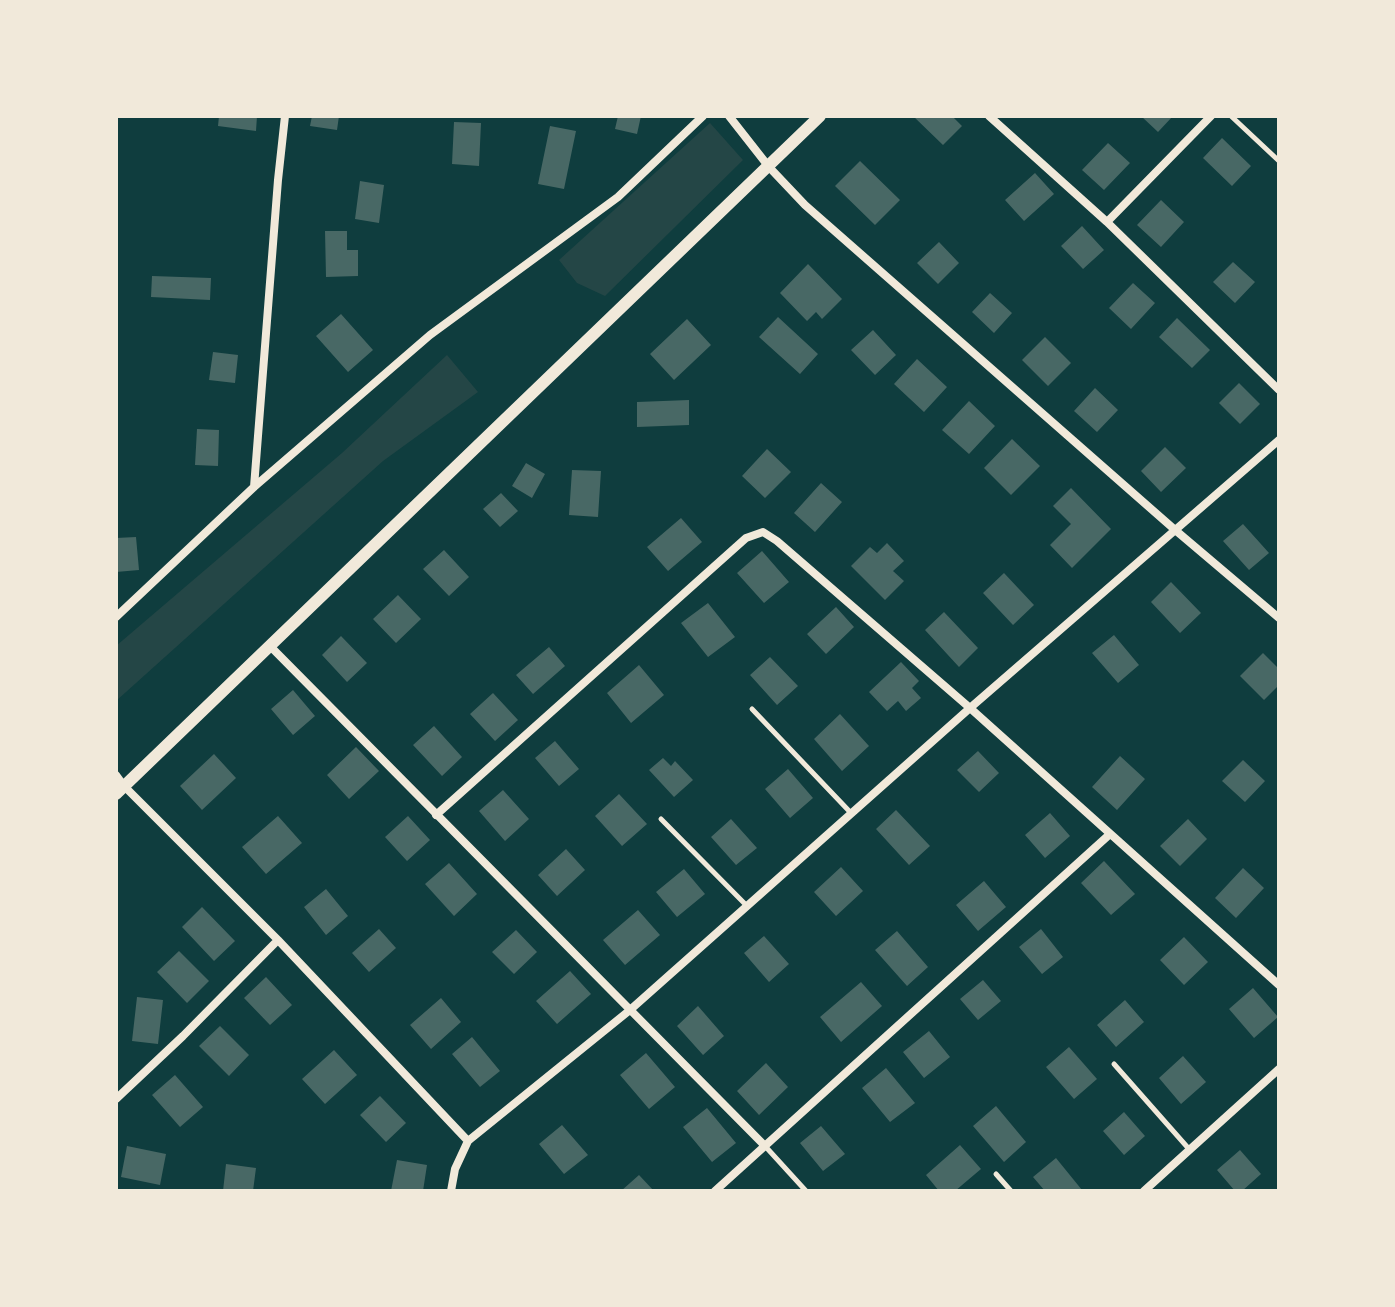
<!DOCTYPE html>
<html>
<head>
<meta charset="utf-8">
<style>
  body { margin:0 }
  #map { position:relative; width:1395px; height:1307px; overflow:hidden; background:#0f3d3e; font-family:Spectral,serif }
  canvas { display:block }
  .frame { position:absolute; inset:0; border:118px solid #f1e9da; pointer-events:none }
</style>
</head>
<body>
<div id="map">
<canvas width="1395" height="1307"></canvas>
<div class="frame"></div>
</div>
<script>
const context = document.querySelector('canvas').getContext('2d');
context.lineJoin = 'round';
function paint(path, color) { context.fillStyle = color; context.fill(path, 'evenodd'); }
const poly = rows => new Path2D(rows.map(r => 'M' + r).join(''));
function trace(path, color, width, dash) { context.strokeStyle = color; context.lineWidth = width; context.lineCap = dash ? 'butt' : 'round'; context.setLineDash(dash || []); context.stroke(path); }
paint(poly([
  [710,123,743,160,605,296,577,283,559,260],
  [447,355,478,392,383,461,116,701,116,646,342,453]
]), '#244646');
paint(poly([
  [219,116,257,116,256,131,218,126],
  [312,116,339,116,337,130,310,126],
  [618,116,641,116,637,134,615,129],
  [913,116,952,116,962,126,943,145],
  [1141,116,1173,116,1158,132],
  [454,122,481,123,479,166,452,164],
  [550,126,576,131,564,189,538,184],
  [1222,138,1251,166,1232,186,1203,158],
  [1108,143,1130,163,1104,190,1082,170],
  [860,161,900,200,875,225,835,186],
  [1035,173,1054,194,1024,221,1005,200],
  [360,181,384,185,379,223,355,219],
  [1161,200,1184,222,1161,247,1137,225],
  [1082,226,1104,250,1083,269,1061,246],
  [325,231,347,231,347,250,358,250,358,276,326,277],
  [939,242,959,263,938,284,917,263],
  [1233,262,1255,282,1235,303,1213,282],
  [808,264,842,299,822,319,816,312,807,321,780,293],
  [152,276,211,278,210,300,151,297],
  [1133,283,1155,303,1131,329,1109,308],
  [990,293,1012,313,994,333,972,312],
  [341,314,373,350,348,372,316,336],
  [778,317,818,354,800,374,759,337],
  [1177,318,1210,350,1192,368,1159,337],
  [687,319,711,345,674,380,650,354],
  [873,330,896,355,875,375,851,350],
  [1045,337,1071,363,1048,386,1022,360],
  [213,352,238,355,235,383,209,380],
  [917,359,947,387,924,412,894,384],
  [1239,383,1260,404,1240,424,1219,403],
  [1095,388,1118,410,1097,432,1074,411],
  [689,400,689,425,637,427,637,402],
  [969,401,995,426,969,454,942,430],
  [197,429,219,430,218,466,195,465],
  [1012,439,1040,466,1011,495,984,468],
  [1165,447,1186,468,1161,492,1141,471],
  [767,449,791,472,765,498,742,476],
  [526,463,545,474,532,498,512,486],
  [572,470,601,471,598,517,569,515],
  [821,483,842,502,815,532,794,513],
  [1071,488,1111,529,1072,568,1050,545,1071,524,1053,506],
  [501,493,518,511,500,527,483,509],
  [681,518,702,542,668,571,647,547],
  [1243,524,1269,553,1249,570,1223,541],
  [136,537,139,570,116,572,116,538],
  [887,543,904,561,893,571,904,581,885,600,851,566,870,547,877,553],
  [444,550,469,577,449,596,423,569],
  [762,551,789,582,764,603,737,573],
  [1004,573,1034,605,1013,625,983,593],
  [1171,582,1201,613,1180,633,1151,602],
  [398,595,421,619,396,643,373,619],
  [708,603,735,637,708,657,681,623],
  [836,607,854,627,826,654,807,634],
  [944,612,978,648,959,667,925,630],
  [1114,635,1139,665,1118,683,1092,653],
  [341,636,367,663,347,682,322,655],
  [549,647,565,666,533,694,516,675],
  [1263,653,1279,669,1279,685,1264,700,1240,676],
  [770,657,798,686,777,705,750,675],
  [901,662,919,681,912,688,921,698,906,711,898,701,887,711,869,692],
  [639,665,664,695,631,723,607,693],
  [293,690,315,716,293,735,271,709],
  [493,693,518,720,495,741,470,714],
  [840,714,869,746,842,771,814,739],
  [434,726,462,757,442,776,413,745],
  [555,741,579,769,559,786,535,758],
  [356,747,379,771,349,799,327,775],
  [978,751,999,773,979,792,957,770],
  [214,754,236,778,202,810,180,786],
  [1120,756,1145,779,1117,810,1092,787],
  [663,758,671,766,675,761,693,780,674,797,649,770],
  [1243,760,1265,781,1245,802,1222,781],
  [788,769,813,798,790,818,765,789],
  [503,790,529,819,505,841,479,811],
  [619,794,647,824,622,846,595,816],
  [896,810,930,846,909,865,876,829],
  [1050,813,1070,836,1045,858,1025,835],
  [278,816,302,843,266,874,242,847],
  [408,816,430,840,407,861,385,837],
  [731,819,757,848,736,865,711,837],
  [1188,819,1207,839,1180,866,1160,846],
  [566,849,585,870,557,896,538,875],
  [1104,861,1135,894,1111,915,1081,883],
  [449,863,477,894,454,916,425,884],
  [841,867,863,891,836,916,814,892],
  [1243,868,1264,888,1236,918,1215,898],
  [684,869,705,894,677,917,656,892],
  [984,881,1006,907,978,931,956,905],
  [326,889,348,916,326,935,304,907],
  [202,907,235,941,214,961,182,927],
  [638,910,660,935,625,965,603,940],
  [379,929,396,948,369,972,352,953],
  [1041,929,1063,957,1042,974,1019,947],
  [516,930,537,952,514,974,492,952],
  [897,931,928,967,907,986,875,950],
  [764,936,789,964,769,982,744,953],
  [1184,937,1208,962,1184,985,1160,960],
  [179,951,209,981,187,1003,157,972],
  [570,971,591,994,557,1024,536,1001],
  [266,977,292,1005,270,1025,244,998],
  [983,980,1001,1001,978,1020,960,999],
  [861,982,882,1006,841,1042,820,1017],
  [1253,988,1278,1017,1254,1038,1229,1009],
  [137,997,163,1000,158,1044,132,1041],
  [441,998,461,1022,431,1049,410,1025],
  [1125,1000,1144,1022,1116,1047,1097,1025],
  [698,1006,724,1036,703,1055,677,1026],
  [220,1026,249,1055,229,1076,199,1046],
  [929,1031,950,1057,924,1078,903,1052],
  [472,1037,500,1071,480,1087,452,1054],
  [1069,1047,1097,1079,1074,1099,1046,1067],
  [334,1050,357,1075,325,1104,302,1079],
  [646,1053,675,1087,649,1109,620,1075],
  [1183,1056,1206,1082,1181,1104,1159,1078],
  [766,1063,788,1087,759,1115,737,1091],
  [886,1068,915,1103,890,1122,862,1088],
  [175,1075,203,1107,180,1127,152,1095],
  [380,1096,406,1123,386,1142,360,1115],
  [996,1106,1026,1142,1004,1162,973,1126],
  [707,1108,736,1143,712,1162,683,1127],
  [1124,1112,1145,1136,1124,1155,1103,1131],
  [562,1125,588,1155,564,1174,539,1144],
  [821,1126,845,1154,823,1171,800,1143],
  [960,1145,981,1169,955,1191,939,1191,926,1175],
  [127,1146,166,1154,160,1185,121,1177],
  [1240,1150,1261,1174,1242,1191,1235,1191,1217,1170],
  [1056,1158,1082,1190,1081,1191,1045,1191,1033,1177],
  [397,1160,427,1165,423,1191,391,1191],
  [226,1164,256,1168,253,1191,223,1191],
  [639,1175,654,1191,621,1191]
]), '#486865');
trace(poly([
  [1231,116,1279,161],
  [752,709,851,813],
  [661,819,747,906],
  [1114,1064,1189,1149],
  [765,1146,806,1191],
  [996,1174,1011,1191]
]), '#f1e9da', 5);
trace(poly([
  [729,116,769,167,805,205,1174,529,1279,618],
  [989,116,1107,222,1279,390],
  [1107,222,1211,116],
  [254,487,278,180,285,116],
  [116,617,254,487,430,335,618,197,703,116],
  [270,646,765,1146],
  [116,775,124,786,278,940,468,1141],
  [436,815,746,538,763,532,777,541,970,708,1279,985],
  [116,1099,183,1036,278,940],
  [451,1191,455,1169,468,1141,630,1010,970,708,1279,440],
  [715,1191,1110,834],
  [1144,1191,1279,1069]
]), '#f1e9da', 8);
trace(poly([
  [116,794,820,116]
]), '#f1e9da', 12);
</script>
</body>
</html>
